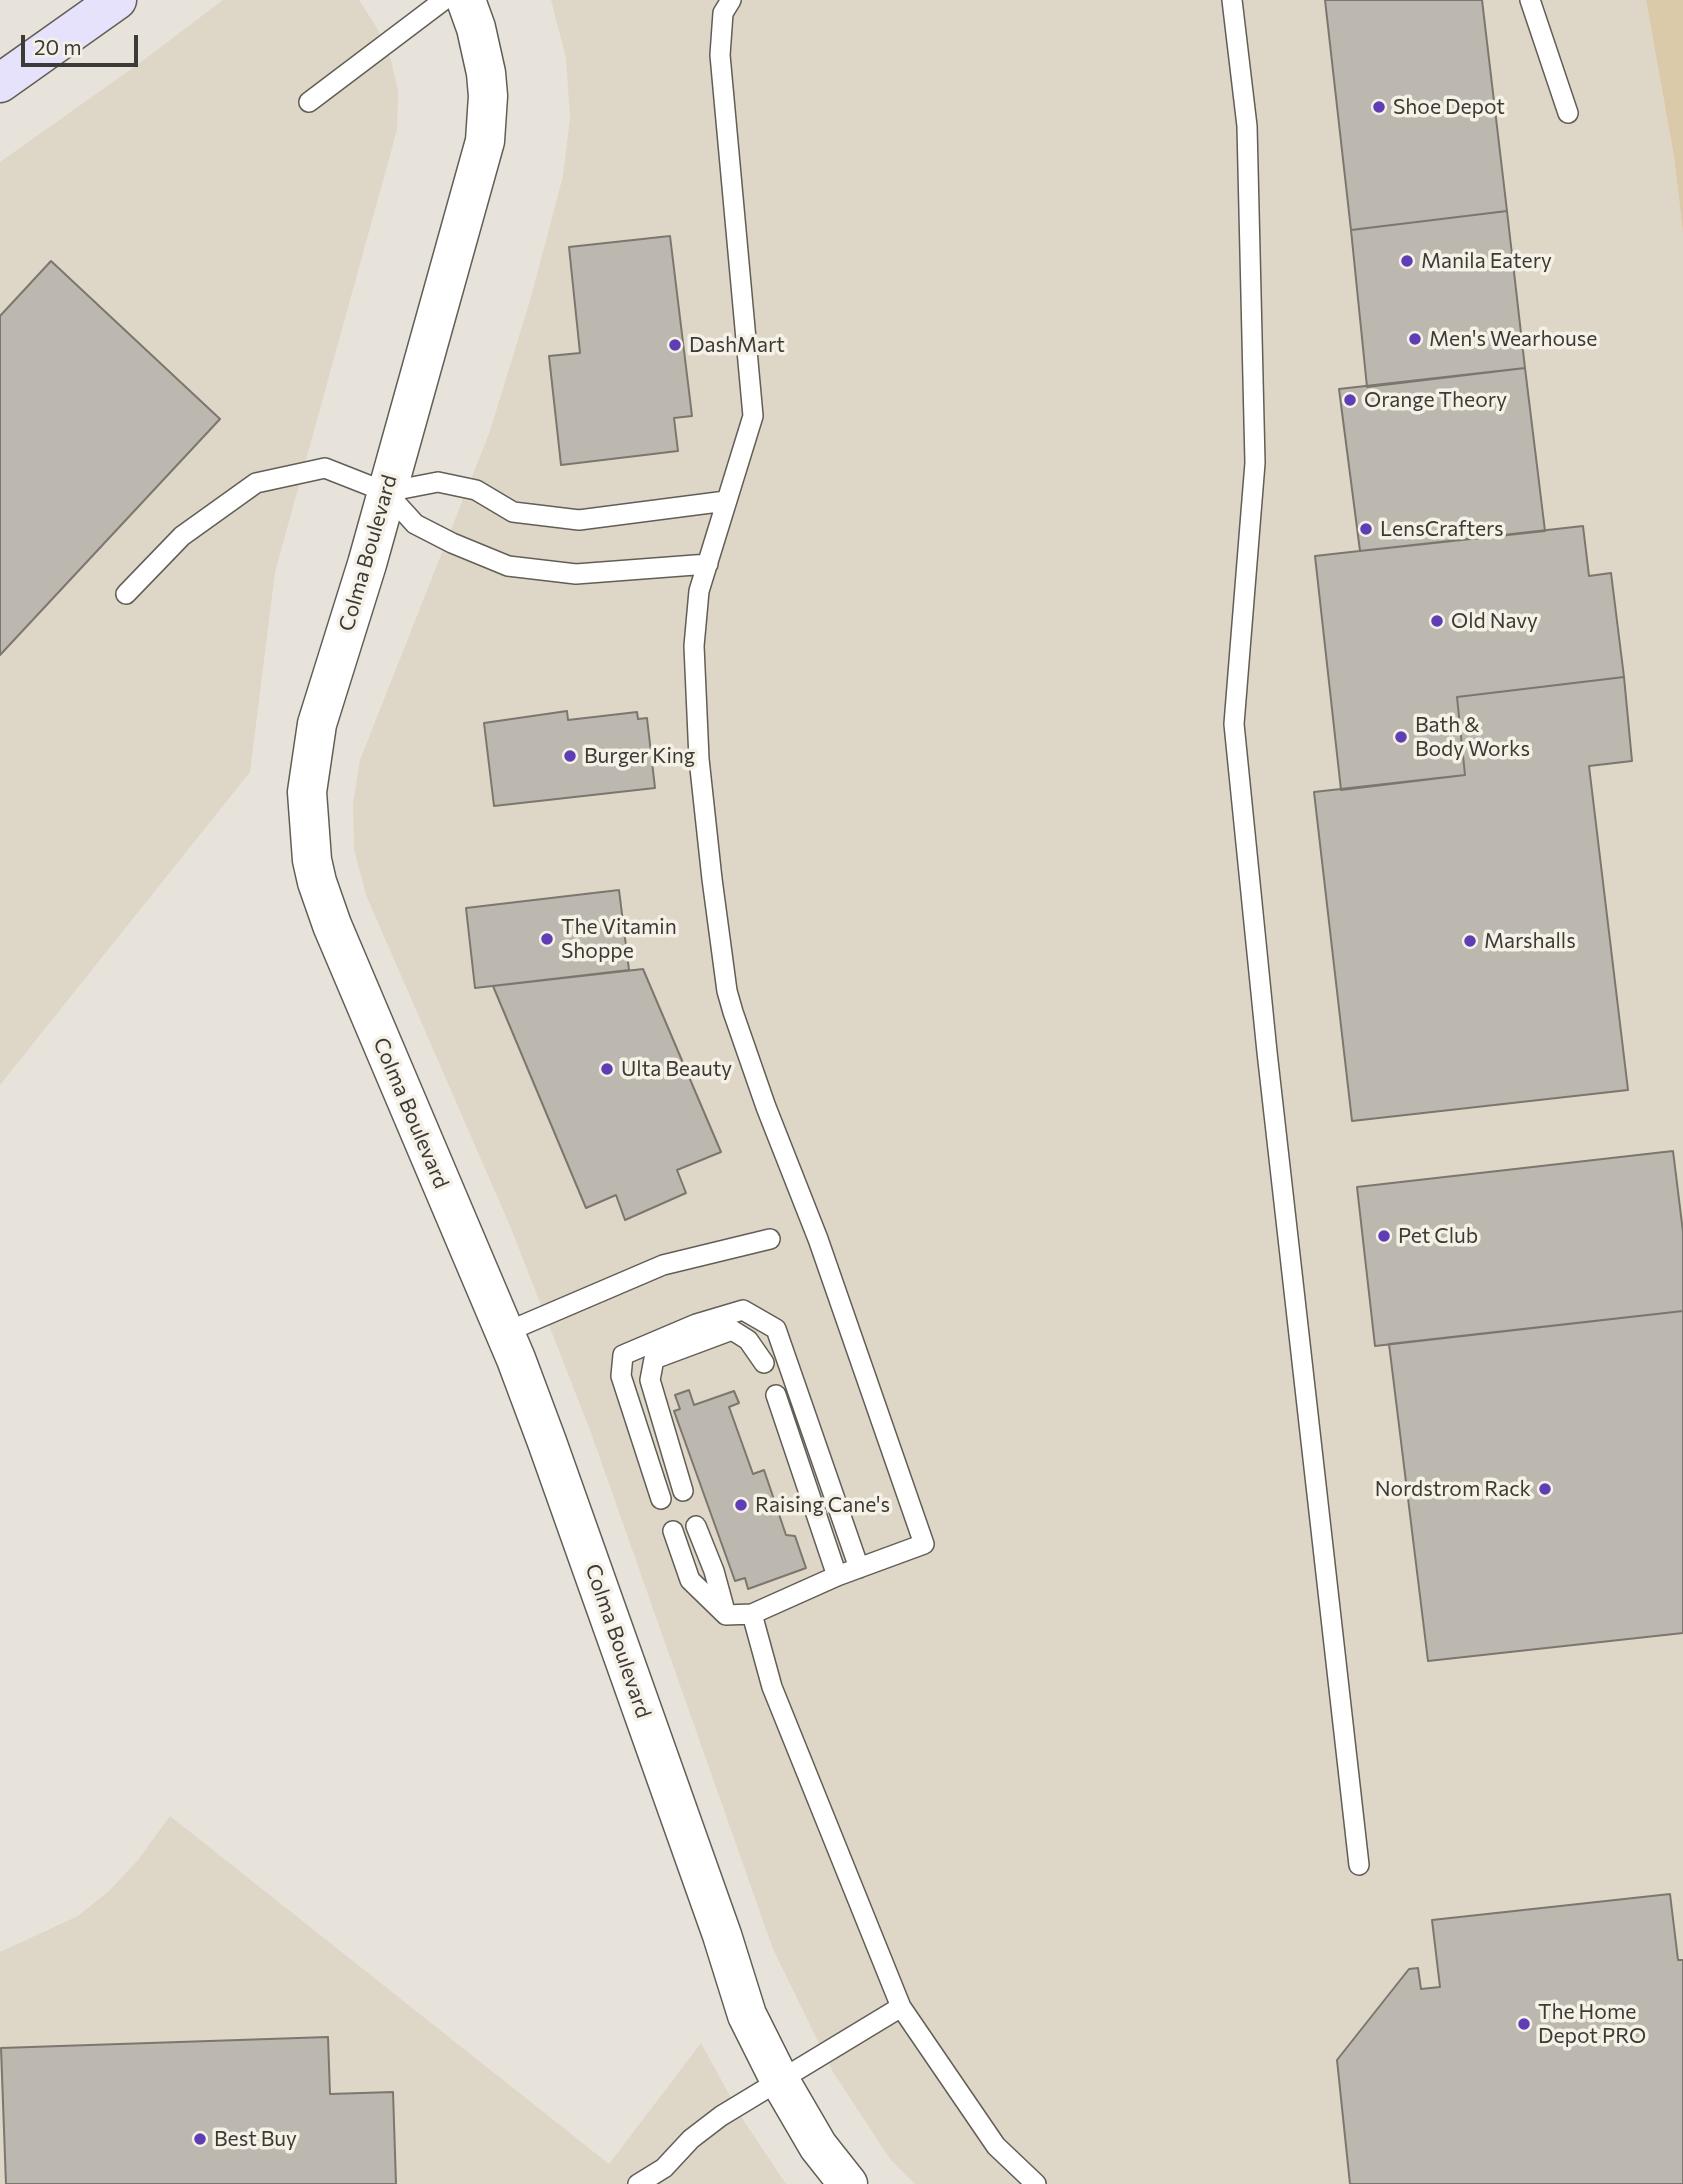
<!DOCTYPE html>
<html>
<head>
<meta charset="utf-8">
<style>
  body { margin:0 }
  #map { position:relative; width:1683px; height:2184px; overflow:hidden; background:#e8e3da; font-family:Commissioner,sans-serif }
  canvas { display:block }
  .scale { position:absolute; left:21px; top:35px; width:117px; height:32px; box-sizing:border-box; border:4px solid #3c3a36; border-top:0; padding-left:9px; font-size:21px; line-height:24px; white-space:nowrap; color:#3c3a36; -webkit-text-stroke:5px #f6f1e7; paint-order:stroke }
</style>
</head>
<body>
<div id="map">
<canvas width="1683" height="2184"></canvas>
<div class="scale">20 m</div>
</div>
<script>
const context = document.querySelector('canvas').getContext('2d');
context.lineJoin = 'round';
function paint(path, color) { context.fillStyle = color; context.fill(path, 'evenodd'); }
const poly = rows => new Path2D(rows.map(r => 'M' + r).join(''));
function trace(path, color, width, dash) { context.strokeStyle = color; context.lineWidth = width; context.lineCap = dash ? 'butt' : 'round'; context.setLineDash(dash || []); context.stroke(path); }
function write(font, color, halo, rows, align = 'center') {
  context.font = font + ' Commissioner,sans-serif'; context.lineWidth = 7; context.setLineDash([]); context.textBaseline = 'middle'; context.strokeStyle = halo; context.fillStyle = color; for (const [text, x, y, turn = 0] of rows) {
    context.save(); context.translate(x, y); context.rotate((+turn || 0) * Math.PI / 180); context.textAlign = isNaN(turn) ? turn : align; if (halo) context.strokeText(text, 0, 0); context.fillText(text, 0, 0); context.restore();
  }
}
paint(poly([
  [223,0,359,0,377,28,391,60,398,91,397,130,275,572,250,772,0,1085,0,162,137,65],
  [551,0,1646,0,1674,157,1683,233,1683,2184,915,2184,890,2159,833,2072,773,1949,590,1430,510,1226,366,895,354,849,353,804,360,760,490,431,531,297,563,176,570,118,566,58],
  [170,1816,609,2164,701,2043,742,2118,786,2184,0,2184,0,1952,78,1916,109,1891,138,1860]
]), '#ded6c6');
paint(poly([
  [1646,0,1683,0,1683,233,1674,157]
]), '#dbcaaa');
const building = poly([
  [1325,0,1482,0,1507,211,1351,230,1325,0],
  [1507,211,1525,368,1367,387,1351,230,1507,211],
  [670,236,692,416,674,418,678,451,561,465,549,356,580,353,569,247,670,236],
  [51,261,220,419,0,655,0,316,51,261],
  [1525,368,1545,531,1360,551,1339,389,1525,368],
  [1583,526,1589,576,1611,573,1624,677,1457,697,1465,775,1341,790,1315,556,1583,526],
  [1624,677,1632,761,1589,766,1628,1090,1352,1121,1314,792,1465,775,1457,697,1624,677],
  [567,711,568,720,637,712,638,719,647,718,655,788,494,806,484,723,567,711],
  [619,890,629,970,475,988,466,908,619,890],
  [643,969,721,1152,677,1170,686,1193,625,1220,616,1195,586,1208,493,986,643,969],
  [1673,1151,1683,1232,1683,1311,1375,1346,1357,1187,1673,1151],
  [1683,1311,1683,1633,1428,1661,1389,1344,1683,1311],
  [689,1390,694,1405,734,1391,739,1403,729,1407,753,1474,764,1470,786,1535,795,1536,806,1568,748,1589,745,1578,735,1581,674,1411,680,1409,675,1395,689,1390],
  [1670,1894,1678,1960,1683,1960,1683,2184,1350,2184,1337,2060,1409,1969,1418,1968,1421,1989,1440,1987,1432,1920,1670,1894],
  [328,2037,330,2094,393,2092,396,2184,6,2184,1,2048,328,2037]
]);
paint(building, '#bdb8af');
trace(building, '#7b776e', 2);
const lane = poly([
  [731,0,723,13,720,55,753,416,699,591,694,646,699,759,712,879,727,991,733,1012,766,1107,818,1239,924,1544,837,1576,752,1614,772,1687,901,2007,996,2146,1036,2184],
  [1232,0,1247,126,1255,463,1234,724,1267,1052,1359,1865],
  [1530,0,1568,113],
  [309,102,444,0],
  [386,492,438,482,476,490,513,512,579,520,726,501],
  [126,594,182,536,256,483,325,468,386,492,415,524,452,543,508,566,576,574,708,564],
  [504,1333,663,1265,770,1239],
  [776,1395,837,1576],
  [683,1491,650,1380,654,1359,732,1330,748,1340,764,1363],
  [661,1499,621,1376,623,1355,696,1324,743,1310,776,1329,859,1568],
  [696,1526,714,1571,726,1615],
  [673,1531,690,1580,726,1615,752,1614],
  [638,2184,664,2168,691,2139,721,2116,901,2007]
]);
const street = poly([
  [466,0,476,28,486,73,488,96,485,141,367,564,317,724,307,792,312,860,317,882,332,925,516,1359,547,1442,722,1935,747,2015,779,2079,818,2146,848,2184]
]);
const secondary = poly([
  [0,83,117,0]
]);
trace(lane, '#625e56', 22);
trace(street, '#625e56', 41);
trace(secondary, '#625e56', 41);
trace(lane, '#fff', 19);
trace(street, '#fff', 38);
trace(secondary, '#e6e2fb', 38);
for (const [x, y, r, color] of [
  [1379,107,7,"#5e3db5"],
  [1407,261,7,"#5e3db5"],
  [1415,339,7,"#5e3db5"],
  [675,345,7,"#5e3db5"],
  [1350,400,7,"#5e3db5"],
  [1366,529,7,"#5e3db5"],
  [1437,621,7,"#5e3db5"],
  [1401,737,7,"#5e3db5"],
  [570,756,7,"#5e3db5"],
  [547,939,7,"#5e3db5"],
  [1470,941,7,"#5e3db5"],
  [607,1069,7,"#5e3db5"],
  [1384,1236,7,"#5e3db5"],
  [1545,1489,7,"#5e3db5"],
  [741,1505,7,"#5e3db5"],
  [1524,2024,7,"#5e3db5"],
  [200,2139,7,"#5e3db5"]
]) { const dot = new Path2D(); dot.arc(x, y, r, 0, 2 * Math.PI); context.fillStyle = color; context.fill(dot); trace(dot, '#f6f1e7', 2.5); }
write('21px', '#3c3a36', '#f6f1e7', [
  ["Shoe Depot",1393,107],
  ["Manila Eatery",1421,261],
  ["Men's Wearhouse",1429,339],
  ["DashMart",689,345],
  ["Orange Theory",1364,400],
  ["LensCrafters",1380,529],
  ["Old Navy",1451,621],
  ["Bath &",1415,725],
  ["Body Works",1415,749],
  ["Burger King",584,756],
  ["The Vitamin",561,927],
  ["Shoppe",561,951],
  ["Marshalls",1484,941],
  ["Ulta Beauty",621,1069],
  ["Pet Club",1398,1236],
  ["Nordstrom Rack",1531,1489,"right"],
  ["Raising Cane's",755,1505],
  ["The Home",1538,2012],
  ["Depot PRO",1538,2036],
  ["Best Buy",214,2139]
], 'left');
write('21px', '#3c3a36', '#f6f1e7', [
  ["Colma Boulevard",368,553,-74],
  ["Colma Boulevard",411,1113,67],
  ["Colma Boulevard",618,1641,71]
]);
</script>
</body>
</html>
